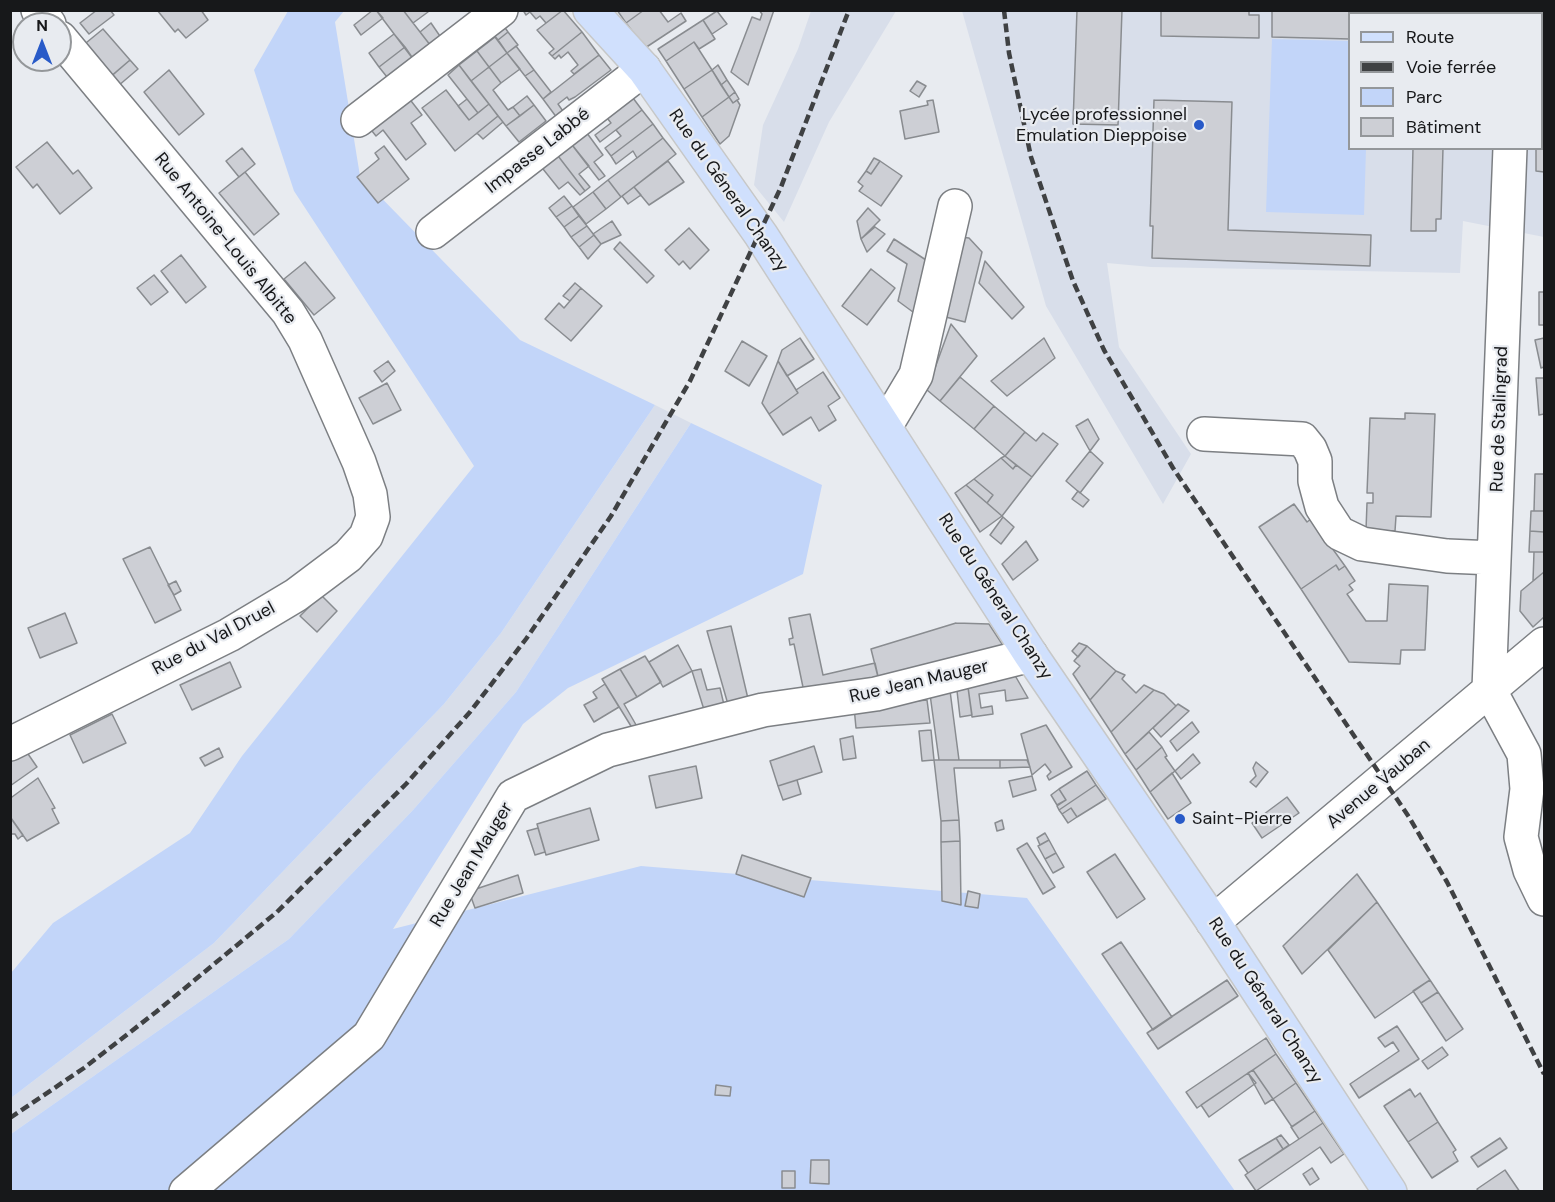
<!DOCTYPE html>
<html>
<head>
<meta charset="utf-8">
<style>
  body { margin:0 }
  #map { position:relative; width:1555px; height:1202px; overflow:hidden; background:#e8ebf0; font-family:"DM Sans",sans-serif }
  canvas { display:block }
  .frame { position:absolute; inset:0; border:12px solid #17181a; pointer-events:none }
  .legend { position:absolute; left:1348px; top:12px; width:195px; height:138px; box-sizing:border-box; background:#e8ebf0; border:2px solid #94979a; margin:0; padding:8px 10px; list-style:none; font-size:18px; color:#17181a }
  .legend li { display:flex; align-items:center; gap:12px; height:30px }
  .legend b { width:30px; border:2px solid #94979a }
  .north { position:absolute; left:12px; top:12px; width:60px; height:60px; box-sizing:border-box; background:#e8ebf0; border:2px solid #94979a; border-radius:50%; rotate:0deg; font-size:16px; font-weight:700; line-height:24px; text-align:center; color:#17181a }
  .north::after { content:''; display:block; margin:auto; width:21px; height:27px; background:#285ac8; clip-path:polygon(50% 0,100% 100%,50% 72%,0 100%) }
</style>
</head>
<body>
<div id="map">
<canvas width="1555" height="1202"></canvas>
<div class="frame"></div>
<ul class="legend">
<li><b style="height:8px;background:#d0e0fd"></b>Route</li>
<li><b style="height:8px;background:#3f4143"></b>Voie ferrée</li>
<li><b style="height:16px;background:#c2d5f9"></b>Parc</li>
<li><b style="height:16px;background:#cdcfd5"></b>Bâtiment</li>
</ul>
<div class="north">N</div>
</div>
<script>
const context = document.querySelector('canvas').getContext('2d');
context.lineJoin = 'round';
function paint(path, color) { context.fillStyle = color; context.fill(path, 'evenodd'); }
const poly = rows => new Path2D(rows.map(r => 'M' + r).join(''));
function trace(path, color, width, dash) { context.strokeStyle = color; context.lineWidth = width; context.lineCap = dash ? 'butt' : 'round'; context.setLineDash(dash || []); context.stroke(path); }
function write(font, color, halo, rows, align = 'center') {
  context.font = font + ' "DM Sans",sans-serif'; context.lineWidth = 4.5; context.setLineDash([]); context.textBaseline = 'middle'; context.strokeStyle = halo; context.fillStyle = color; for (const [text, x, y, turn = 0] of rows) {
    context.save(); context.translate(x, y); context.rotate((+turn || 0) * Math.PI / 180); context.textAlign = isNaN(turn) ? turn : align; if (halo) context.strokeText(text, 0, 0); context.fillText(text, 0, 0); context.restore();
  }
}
paint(poly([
  [811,11,896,11,829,122,784,222,754,185,763,125,798,49],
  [962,11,1544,11,1544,237,1463,221,1460,273,1151,267,1107,263,1119,347,1191,454,1163,504,1046,306],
  [1350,14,1542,14,1542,148,1350,148],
  [655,405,691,423,516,692,413,810,289,939,11,1134,11,1098,214,943,444,704,501,633]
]), '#d8deea');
paint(poly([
  [288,11,344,11,335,22,360,176,520,340,655,405,501,633,444,704,214,943,11,1098,11,973,53,923,190,833,242,756,474,466,294,191,254,70],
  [1272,39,1349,41,1350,148,1366,149,1364,215,1266,212],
  [691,423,822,485,803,574,568,688,523,724,393,929,641,866,1027,898,1235,1191,11,1192,11,1134,289,939,413,810,516,692]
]), '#c2d5f9');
const building = poly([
  [97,10,110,10,114,15,89,34,80,23,97,10],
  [157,10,201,10,208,20,186,38,178,29,175,32,157,10],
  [373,10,376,10,383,18,361,35,354,25,373,10],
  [376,10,403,10,434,50,416,63,376,10],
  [403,10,427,10,428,12,413,23,403,10],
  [523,10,563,10,546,23,540,16,536,19,530,12,526,15,523,10],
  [563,10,582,32,552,56,549,53,554,49,537,30,563,10],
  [617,10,644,10,626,23,617,10],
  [644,10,659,10,668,22,681,13,686,21,645,48,626,23,644,10],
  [759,10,774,10,748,85,731,72,752,17,760,20,762,14,759,10],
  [1077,10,1122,10,1118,125,1073,124,1077,10],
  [1161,10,1249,10,1249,15,1259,15,1259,38,1161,36,1161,10],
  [1272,10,1358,10,1358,14,1350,14,1350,39,1272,37,1272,10],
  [1417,10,1448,10,1448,14,1417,14,1417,10],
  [717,11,727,24,712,34,703,20,717,11],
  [703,20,715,39,699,49,694,42,666,61,658,49,703,20],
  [501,22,508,32,498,40,490,30,501,22],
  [431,23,444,42,434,50,420,32,431,23],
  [103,29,130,60,107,80,81,47,103,29],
  [508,32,518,45,507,53,498,40,508,32],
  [582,32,599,55,574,74,571,71,578,65,568,52,561,58,559,55,555,59,552,56,582,32],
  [394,34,405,47,379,67,369,53,394,34],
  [495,37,507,53,489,67,477,51,495,37],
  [694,42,712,70,684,89,666,61,694,42],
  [516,46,534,70,525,76,507,53,516,46],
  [405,47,416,63,391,82,379,67,405,47],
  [477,51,489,67,471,81,459,65,477,51],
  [507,53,520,69,501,83,489,67,507,53],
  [599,55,611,70,575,97,569,100,567,97,558,104,567,117,560,122,543,99,599,55],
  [130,60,138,69,118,86,110,77,130,60],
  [459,65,489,104,478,113,448,75,459,65],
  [718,65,727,80,721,85,712,70,718,65],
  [489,67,501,83,493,90,508,110,513,107,520,116,506,126,471,81,489,67],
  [169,70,204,114,179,135,144,92,169,70],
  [534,70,551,92,543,99,525,76,534,70],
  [712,70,729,97,702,117,684,89,712,70],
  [727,80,735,92,729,97,721,85,727,80],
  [917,81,926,86,919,97,910,91,917,81],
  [446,90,469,120,489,104,498,116,455,151,422,108,446,90],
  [735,92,739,99,733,103,729,97,735,92],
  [527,96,534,105,520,116,513,107,527,96],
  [408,97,422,115,411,123,426,144,406,160,383,130,376,136,368,126,408,97],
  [729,97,733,103,737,100,740,105,729,136,720,144,702,117,729,97],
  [633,98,642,110,600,142,595,135,611,123,604,114,633,98],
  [467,99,478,113,469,120,458,106,467,99],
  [933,100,939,132,905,139,900,111,928,105,927,101,933,100],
  [1154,100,1232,102,1228,230,1371,235,1370,266,1152,258,1153,226,1150,226,1154,100],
  [534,105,546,121,519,142,506,126,534,105],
  [642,110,653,124,611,156,605,148,621,136,616,130,642,110],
  [498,116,503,122,483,139,477,133,498,116],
  [653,124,663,138,637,158,633,151,616,164,611,156,653,124],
  [1542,124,1544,124,1544,172,1536,171,1536,148,1542,148,1542,124],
  [584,129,603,155,594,162,605,176,599,180,569,141,584,129],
  [663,138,676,154,621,197,608,180,663,138],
  [569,141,589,166,579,174,590,187,585,191,555,152,569,141],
  [47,142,73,174,78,170,92,188,60,214,37,184,33,188,16,167,47,142],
  [384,146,409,179,378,203,357,177,379,159,375,153,384,146],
  [242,148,255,164,239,177,226,161,242,148],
  [1413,148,1443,148,1441,219,1436,219,1436,231,1411,231,1413,148],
  [555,152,585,191,580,195,568,182,559,189,539,164,555,152],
  [874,158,880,161,871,174,866,171,874,158],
  [668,161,684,182,649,205,634,187,668,161],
  [880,161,902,176,881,206,859,191,863,186,858,182,866,171,871,174,880,161],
  [245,172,279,214,254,235,219,193,245,172],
  [608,180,621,197,606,209,593,192,608,180],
  [634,187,641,195,628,204,622,196,634,187],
  [593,192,606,209,586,224,573,207,593,192],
  [564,196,572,206,556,217,549,208,564,196],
  [572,206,579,216,564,227,556,217,572,206],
  [868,208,880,220,861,239,857,221,868,208],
  [579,216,587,226,571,237,564,227,579,216],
  [612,221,621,235,601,244,593,234,612,221],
  [587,226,594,235,579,247,571,237,587,226],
  [875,227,885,234,867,252,861,239,875,227],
  [689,228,709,250,690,269,683,261,679,265,665,250,689,228],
  [594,235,601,244,588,259,579,247,594,235],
  [960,237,969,238,982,252,965,322,942,316,960,237],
  [894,239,929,262,917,315,898,301,907,264,887,251,894,239],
  [620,242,654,276,647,283,614,249,620,242],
  [181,255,206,287,186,303,161,271,181,255],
  [985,261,1024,307,1012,319,979,283,985,261],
  [305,262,335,298,314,315,284,279,305,262],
  [871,269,895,288,867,325,842,306,871,269],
  [154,275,168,292,151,305,137,288,154,275],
  [575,283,581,288,570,301,563,296,575,283],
  [581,288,602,306,571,341,545,319,559,303,564,308,581,288],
  [1539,292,1544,292,1544,325,1539,325,1539,292],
  [951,324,977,356,940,401,927,390,951,324],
  [800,338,814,359,787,376,778,361,782,350,800,338],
  [1044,338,1055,358,1007,396,991,381,1044,338],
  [1544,338,1544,367,1541,368,1535,340,1544,338],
  [742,341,767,356,749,386,725,371,742,341],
  [388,361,395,371,382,382,374,371,388,361],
  [778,361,798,393,769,414,762,403,778,361],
  [823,372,840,398,828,406,836,420,819,431,811,417,783,435,769,414,798,393,796,390,823,372],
  [960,377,994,406,974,429,940,401,960,377],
  [1536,378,1544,378,1544,414,1539,415,1536,378],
  [387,383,401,410,373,424,359,398,387,383],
  [994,406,1025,432,1005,456,974,429,994,406],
  [1405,413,1435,414,1431,517,1396,516,1395,531,1366,530,1367,503,1373,503,1373,493,1367,493,1370,418,1405,419,1405,413],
  [1088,419,1099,439,1090,451,1076,426,1088,419],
  [1025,432,1036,441,1043,433,1058,444,1032,477,1005,456,1025,432],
  [1090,451,1103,463,1080,493,1066,481,1090,451],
  [1005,456,1016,465,1013,469,1001,458,1005,456],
  [1001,458,1013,469,1016,465,1032,477,1002,516,987,503,993,495,974,479,1001,458],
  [1535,474,1544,474,1544,511,1534,511,1535,474],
  [974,479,993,495,987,503,966,485,974,479],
  [966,485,1002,516,980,532,955,493,966,485],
  [1078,491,1089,500,1083,507,1072,499,1078,491],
  [1294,504,1307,522,1311,519,1345,566,1339,570,1336,565,1301,589,1259,527,1294,504],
  [1531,511,1544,511,1544,532,1530,531,1531,511],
  [1003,517,1014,527,1001,544,990,535,1003,517],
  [1530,531,1544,532,1544,552,1529,552,1530,531],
  [1026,541,1038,560,1013,580,1002,564,1026,541],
  [150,547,181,610,155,623,123,559,150,547],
  [1534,552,1544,552,1544,572,1533,581,1534,552],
  [1336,565,1339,570,1345,566,1355,581,1349,585,1353,590,1347,594,1366,621,1387,621,1389,584,1428,586,1425,650,1401,650,1400,664,1349,662,1301,589,1336,565],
  [1544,572,1544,617,1533,627,1520,611,1521,591,1544,572],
  [176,581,181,591,174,595,168,585,176,581],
  [321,595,337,611,317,632,300,616,321,595],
  [65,613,77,643,40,658,28,628,65,613],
  [810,614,823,675,875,663,879,681,804,692,794,644,790,645,789,639,793,638,789,618,810,614],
  [956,623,989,624,1004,647,879,681,871,649,956,623],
  [731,626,749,703,729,708,707,631,731,626],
  [1079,643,1087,646,1078,657,1072,651,1079,643],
  [678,645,692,671,663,687,649,662,678,645],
  [1087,646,1116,671,1090,700,1073,674,1080,666,1074,661,1087,646],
  [645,656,661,682,637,697,620,669,645,656],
  [230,662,241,687,192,710,180,685,230,662],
  [620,669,637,697,624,704,639,730,634,731,602,679,620,669],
  [701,669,707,690,720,688,725,709,705,713,692,671,701,669],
  [1116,671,1125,675,1122,679,1136,693,1144,685,1154,690,1111,732,1090,700,1116,671],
  [1013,672,1028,698,1006,701,1005,690,979,694,981,708,992,706,993,714,972,717,967,680,1013,672],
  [967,680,972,715,960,717,956,682,967,680],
  [949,683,959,760,939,760,929,687,949,683],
  [605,684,619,707,594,722,584,705,597,698,593,692,605,684],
  [1154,690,1164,694,1176,706,1125,754,1111,732,1154,690],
  [927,700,930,723,856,728,854,707,927,700],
  [1178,704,1189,711,1161,737,1153,728,1178,704],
  [112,714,126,743,83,763,70,735,112,714],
  [1192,722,1199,732,1177,751,1170,741,1192,722],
  [1046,725,1072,767,1049,780,1047,776,1051,772,1045,764,1032,775,1021,734,1046,725],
  [931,730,934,760,922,761,919,731,931,730],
  [1149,732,1162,747,1136,770,1125,754,1149,732],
  [853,736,856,758,843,760,840,739,853,736],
  [814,746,822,772,778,786,770,761,814,746],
  [1162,747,1167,756,1165,757,1175,771,1150,792,1136,770,1162,747],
  [219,748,223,757,205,766,200,758,219,748],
  [26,751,37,767,10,786,10,761,26,751],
  [1193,754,1200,763,1181,779,1175,771,1193,754],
  [934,760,1000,760,1000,768,954,768,959,820,941,821,934,760],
  [1000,760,1027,760,1030,767,1000,768,1000,760],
  [1256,762,1268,772,1256,787,1250,782,1256,776,1253,768,1256,762],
  [696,766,702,798,656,808,649,776,696,766],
  [1087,771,1096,785,1059,810,1057,806,1066,800,1059,789,1087,771],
  [1172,773,1191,803,1168,819,1150,792,1172,773],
  [1032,776,1036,790,1013,797,1009,781,1032,776],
  [38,778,55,808,52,809,59,823,27,841,10,817,10,795,12,797,38,778],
  [797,780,801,794,783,800,778,786,797,780],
  [1096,785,1106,799,1077,817,1071,808,1062,814,1059,810,1096,785],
  [1059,789,1066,800,1057,805,1051,795,1059,789],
  [1287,797,1299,813,1262,838,1252,823,1287,797],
  [590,808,599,840,546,855,537,824,590,808],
  [1071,808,1077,817,1068,823,1062,814,1071,808],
  [11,818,23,835,18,839,15,834,10,834,11,818],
  [959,820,960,841,941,842,941,821,959,820],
  [1002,820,1004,829,997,831,995,823,1002,820],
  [538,828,545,852,535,855,527,831,538,828],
  [1045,833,1049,840,1040,845,1037,838,1045,833],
  [1049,840,1056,853,1045,859,1038,846,1049,840],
  [960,841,961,905,942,901,941,842,960,841],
  [1027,843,1055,887,1043,894,1017,849,1027,843],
  [1056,853,1064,867,1053,873,1045,859,1056,853],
  [1115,854,1145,899,1117,918,1087,872,1115,854],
  [742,855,811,878,804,897,736,874,742,855],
  [1357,874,1377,902,1302,974,1283,946,1357,874],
  [518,875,523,893,475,908,471,897,473,890,518,875],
  [968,891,980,894,978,908,965,906,968,891],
  [1377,902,1430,980,1375,1018,1328,950,1377,902],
  [1121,942,1172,1017,1153,1030,1102,954,1121,942],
  [1227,980,1238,996,1158,1049,1147,1033,1227,980],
  [1430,980,1438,992,1421,1003,1413,991,1430,980],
  [1438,992,1463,1029,1446,1041,1421,1003,1438,992],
  [1397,1026,1419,1059,1359,1098,1350,1084,1399,1051,1393,1042,1385,1047,1378,1038,1397,1026],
  [1266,1038,1276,1054,1197,1108,1186,1092,1266,1038],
  [1442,1047,1448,1055,1428,1069,1422,1061,1442,1047],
  [1276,1054,1296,1083,1273,1099,1253,1070,1276,1054],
  [1253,1070,1273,1099,1265,1104,1248,1073,1253,1070],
  [1248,1073,1256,1083,1209,1117,1201,1105,1248,1073],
  [1296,1083,1315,1111,1292,1127,1273,1099,1296,1083],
  [716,1085,731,1087,730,1096,715,1095,716,1085],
  [1410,1089,1415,1097,1420,1093,1438,1122,1408,1142,1384,1106,1410,1089],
  [1315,1111,1323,1123,1299,1139,1291,1127,1315,1111],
  [1438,1122,1456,1150,1453,1152,1458,1161,1432,1178,1408,1142,1438,1122],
  [1323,1123,1344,1154,1331,1163,1320,1147,1256,1191,1245,1175,1323,1123],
  [1281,1135,1289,1145,1283,1149,1276,1138,1281,1135],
  [1276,1138,1283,1149,1248,1173,1239,1160,1276,1138],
  [1500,1138,1507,1148,1478,1167,1471,1157,1500,1138],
  [811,1160,829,1160,829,1184,810,1183,811,1160],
  [1312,1168,1319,1179,1310,1185,1303,1174,1312,1168],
  [1505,1170,1520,1192,1479,1192,1477,1189,1505,1170],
  [782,1171,795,1171,795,1188,782,1188,782,1171]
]);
paint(building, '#cdcfd5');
trace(building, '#898c90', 1.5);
const minor = poly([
  [38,10,49,24],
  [1515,14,1515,10],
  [358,120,501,10],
  [1510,148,1489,689,1524,754,1527,789,1521,837,1530,870,1544,899],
  [433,232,644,69],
  [885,427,916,375,955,206],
  [1204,434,1302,439,1310,449,1315,461,1315,481,1322,507,1339,533,1362,544,1447,556,1494,558],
  [10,744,229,635,296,595,348,556,366,536,373,517,370,494,359,462,305,340,288,312,60,38],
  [1213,922,1544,644],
  [186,1192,369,1036,513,796,608,750,763,710,876,694,1031,655]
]);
const major = poly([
  [590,10,644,69,761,235,1031,655,1213,922,1390,1192]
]);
trace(minor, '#7c7f83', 36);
trace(major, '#c7c8c8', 36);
trace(minor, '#fff', 33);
trace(major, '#d0e0fd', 33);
trace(poly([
  [1004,10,1009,53,1031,157,1073,281,1104,350,1173,468,1409,817,1447,882,1544,1074],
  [10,1118,84,1068,156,1012,277,912,406,784,470,712,526,639,611,516,690,381,781,187,849,10]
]), '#3f4143', 4.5, [9, 4.5]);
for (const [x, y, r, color] of [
  [1199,125,6,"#285ac8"],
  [1180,819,6,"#285ac8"]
]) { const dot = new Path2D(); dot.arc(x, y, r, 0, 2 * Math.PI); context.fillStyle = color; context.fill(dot); trace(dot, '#e8ebf0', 2); }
write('18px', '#17181a', '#e8ebf0', [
  ["Lycée professionnel",1187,115],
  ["Emulation Dieppoise",1187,136],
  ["Saint-Pierre",1192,819,"left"]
], 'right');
write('18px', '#17181a', '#e8ebf0', [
  ["Impasse Labbé",538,151,-38],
  ["Rue du Géneral Chanzy",728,191,55],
  ["Rue Antoine-Louis Albitte",225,239,51],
  ["Rue de Stalingrad",1500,419,-88],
  ["Rue du Géneral Chanzy",995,597,57],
  ["Rue du Val Druel",214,639,-28],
  ["Rue Jean Mauger",919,682,-13],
  ["Avenue Vauban",1379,784,-40],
  ["Rue Jean Mauger",472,865,-59],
  ["Rue du Géneral Chanzy",1265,1001,57]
]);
</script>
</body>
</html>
